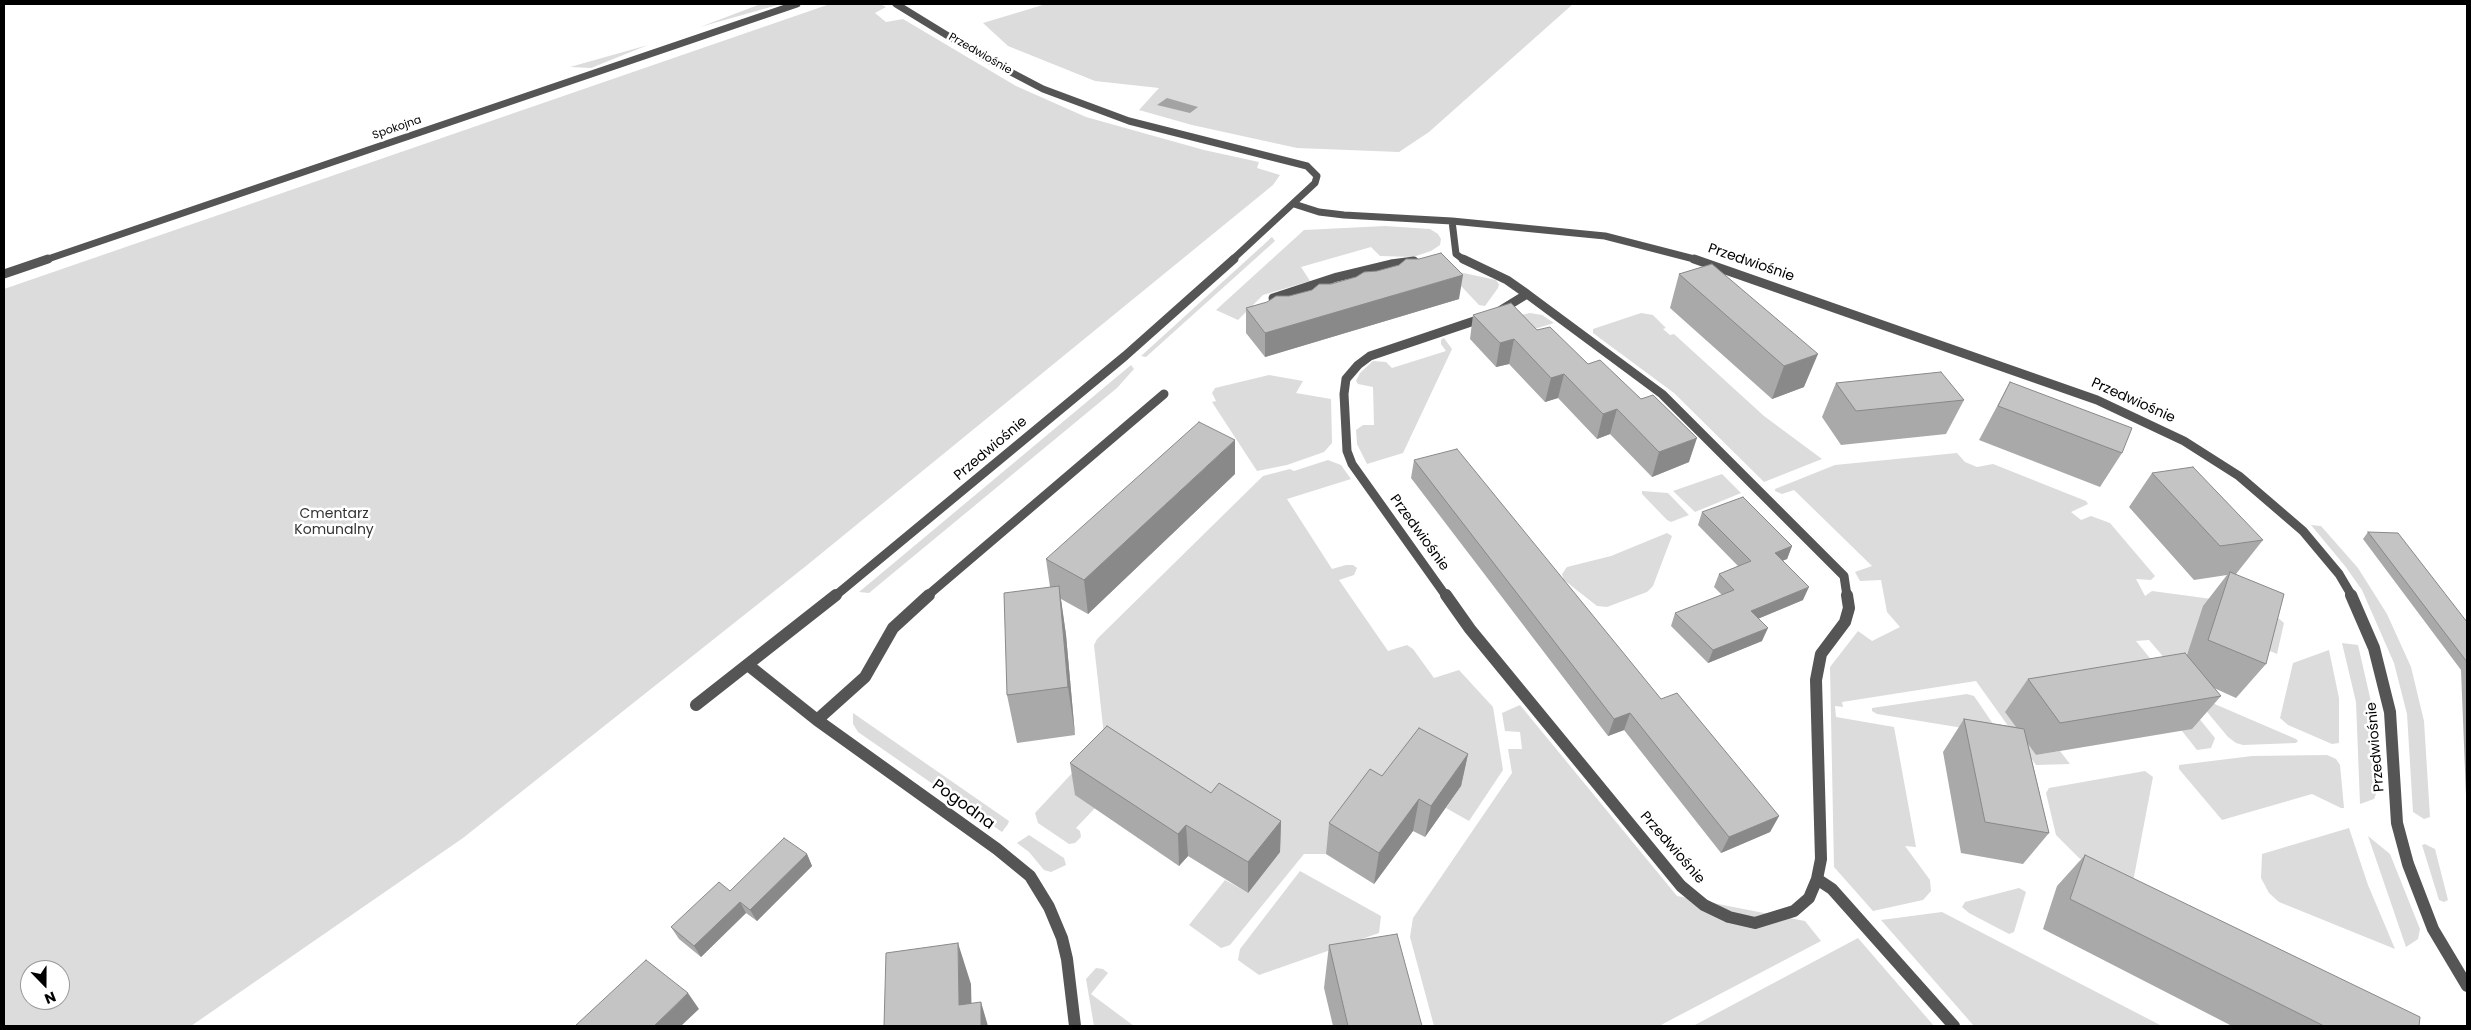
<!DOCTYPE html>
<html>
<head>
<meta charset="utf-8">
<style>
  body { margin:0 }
  #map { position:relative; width:2471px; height:1030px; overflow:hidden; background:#fff; font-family:Poppins,sans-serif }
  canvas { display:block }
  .frame { position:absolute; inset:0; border:5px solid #000; pointer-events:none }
  .north { position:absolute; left:20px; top:960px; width:50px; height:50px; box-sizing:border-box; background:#fff; border:1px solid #999; border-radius:50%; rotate:158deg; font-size:14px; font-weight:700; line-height:20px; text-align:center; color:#000 }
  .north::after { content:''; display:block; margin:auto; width:18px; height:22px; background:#000; clip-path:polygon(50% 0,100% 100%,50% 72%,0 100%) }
</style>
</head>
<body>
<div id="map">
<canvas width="2471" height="1030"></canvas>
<div class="frame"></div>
<div class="north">N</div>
</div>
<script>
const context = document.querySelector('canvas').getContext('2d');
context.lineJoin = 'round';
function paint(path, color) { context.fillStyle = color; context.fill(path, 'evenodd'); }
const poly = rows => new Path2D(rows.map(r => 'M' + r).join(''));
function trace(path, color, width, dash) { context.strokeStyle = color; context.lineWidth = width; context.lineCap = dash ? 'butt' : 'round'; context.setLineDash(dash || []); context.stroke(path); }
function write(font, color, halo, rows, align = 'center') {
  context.font = font + ' Poppins,sans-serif'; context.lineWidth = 5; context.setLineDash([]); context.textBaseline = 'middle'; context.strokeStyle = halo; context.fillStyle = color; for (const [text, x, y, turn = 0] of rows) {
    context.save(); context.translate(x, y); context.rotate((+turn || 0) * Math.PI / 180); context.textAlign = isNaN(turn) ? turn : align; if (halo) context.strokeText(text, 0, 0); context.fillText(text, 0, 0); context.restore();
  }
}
paint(poly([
  [760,4,781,4,700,27,758,5],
  [830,4,880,4,886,7,875,13,886,22,903,19,1016,86,1086,117,1204,150,1259,162,1257,168,1280,175,1273,185,806,566,463,838,191,1026,4,1026,4,289],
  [30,970,60,970,60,1000,30,1000],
  [1046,4,1573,4,1429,132,1399,152,1297,148,1192,125,1139,110,1159,88,1095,81,1008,46,983,23],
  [648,45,591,68,570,67],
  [1385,226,1430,229,1438,234,1441,239,1440,245,1431,251,1413,257,1380,256,1371,247,1301,267,1310,281,1263,295,1238,320,1216,310,1304,230],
  [1272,237,1275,241,1146,357,1141,356],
  [1445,269,1496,280,1499,284,1498,288,1485,306,1479,305],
  [1530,313,1542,315,1554,323,1528,331,1516,316],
  [1641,313,1653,315,1666,328,1663,329,1670,335,1674,334,1764,416,1822,459,1764,482,1674,393,1593,333,1593,329],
  [1444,338,1452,349,1403,453,1367,464,1357,444,1356,430,1363,425,1374,425,1373,387,1358,384,1356,381,1360,373,1373,361,1386,362,1392,368,1446,351,1441,344,1441,340],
  [1131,365,1134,369,1117,388,869,593,859,592],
  [1269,375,1303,381,1296,393,1331,399,1332,443,1324,452,1287,465,1257,471,1212,402,1216,401,1212,393,1215,388],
  [1957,453,1965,462,1977,467,1993,464,2086,501,2088,504,2071,512,2081,520,2091,516,2110,523,2155,576,2151,580,2136,579,2145,596,2152,591,2264,606,2284,623,2277,654,2251,643,2178,674,2149,640,2136,641,2215,738,2211,748,2197,750,2182,731,2006,712,2036,755,2060,751,2070,764,2036,765,1976,681,1842,702,1843,707,1835,706,1836,717,1894,727,1916,847,1905,846,1930,880,1931,891,1923,900,1873,911,1834,867,1830,667,1858,631,1872,641,1900,627,1887,612,1881,580,1860,581,1855,572,1872,566,1794,490,1782,494,1775,491,1775,489,1835,465],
  [1328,460,1341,465,1351,479,1287,499,1332,569,1346,565,1353,565,1357,568,1354,575,1339,580,1388,651,1407,645,1413,649,1434,678,1459,670,1493,707,1503,770,1469,821,1446,808,1461,786,1366,801,1326,854,1304,854,1230,945,1221,948,1189,925,1225,880,1248,893,1279,852,1076,795,1095,808,1076,828,1080,831,1081,837,1075,843,1069,844,1038,823,1035,813,1101,742,1104,735,1094,645,1097,639,1263,476,1290,469,1294,471],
  [1722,474,1741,493,1695,512,1673,491],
  [1642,491,1668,493,1689,515,1671,522,1667,520,1642,494],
  [2311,525,2321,526,2358,568,2387,614,2411,667,2424,721,2430,817,2424,819,2413,812,2407,714,2394,663,2362,590,2345,566],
  [1667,533,1672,536,1653,586,1647,592,1607,607,1597,606,1564,580,1562,574,1567,567,1611,556],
  [2342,643,2358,645,2372,706,2376,794,2374,799,2360,804,2356,702],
  [2329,650,2339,698,2339,743,2332,744,2288,725,2280,718,2293,663],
  [1967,694,1974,696,2000,734,1877,714,1872,711,1872,708],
  [2203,699,2296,739,2298,741,2296,743,2243,745,2236,743,2228,737,2198,701],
  [1520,705,1677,896,1805,921,1821,941,1659,1026,1434,1026,1410,937,1413,918,1512,773,1508,749,1522,749,1520,732,1505,731,1502,713],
  [853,713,1009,821,1008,824,1002,832,858,732,853,724],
  [2327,755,2336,759,2340,765,2344,808,2341,808,2312,794,2222,820,2179,769,2179,765,2252,756],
  [2145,771,2153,777,2133,882,2127,883,2079,858,2056,835,2046,793,2049,788],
  [2349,828,2368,885,2395,949,2279,902,2269,893,2261,878,2262,854],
  [1029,835,1064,858,1066,865,1051,872,1044,870,1029,852,1017,843],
  [2368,836,2390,854,2420,929,2418,939,2406,947],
  [2425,844,2435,849,2448,900,2444,902,2439,900,2422,845],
  [1300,871,1381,916,1379,933,1259,975,1238,960,1240,949],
  [2019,888,2026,892,2014,932,2009,934,1969,913,1962,907,1965,902],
  [1942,912,2162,1026,1974,1026,1881,920],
  [1858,938,1934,1026,1693,1026],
  [1096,968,1103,969,1108,973,1091,994,1134,1026,1094,1026,1086,979]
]), '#dcdcdc');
paint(poly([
  [1167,98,1198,107,1190,113,1157,105]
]), '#a3a3a3');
trace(poly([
  [896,4,984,58,1043,89,1129,121,1307,166,1317,176,1315,183,1232,260],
  [1294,204,1319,212,1344,215,1452,221,1605,236,1698,260],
  [1452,221,1456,254,1464,260]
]), '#555', 7);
trace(poly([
  [1463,259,1507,280,1527,294,1501,310],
  [1694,259,2097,400,2184,441,2239,476,2303,531,2339,574,2352,596],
  [1527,294,1662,394,1844,576,1847,596],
  [1273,298,1337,277,1391,264,1414,261],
  [835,596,1125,356,1234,259],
  [927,596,1164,394],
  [1446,596,1352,464,1347,451,1344,394,1346,379,1358,365,1370,356,1483,318]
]), '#555', 9);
trace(poly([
  [1446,595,1470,629,1681,886,1704,905,1729,917,1755,923,1794,911,1809,898,1817,879,1821,859,1816,680,1821,654,1845,622,1849,608,1847,595],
  [2351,595,2374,648,2390,712,2397,823,2408,864,2433,929,2467,986],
  [748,665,817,720,997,849,1030,876,1049,907,1062,938,1067,959,1075,1026],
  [696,705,836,595],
  [817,720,865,677,893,628,929,595],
  [1817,879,1832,889,1954,1026]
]), '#555', 12);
trace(poly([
  [45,260,797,4]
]), '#555', 7);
trace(poly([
  [4,274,48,259]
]), '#555', 9);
paint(poly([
  [1712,264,1804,387,1772,399,1670,308,1679,274],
  [1312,290,1459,299,1265,357,1246,333,1246,308],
  [1473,315,1537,330,1588,364,1689,462,1652,477,1610,434,1597,439,1558,398,1545,402,1509,364,1496,367,1470,339],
  [2010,382,2122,453,2100,487,1979,440],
  [1836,383,1964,400,1946,434,1841,445,1822,417],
  [1414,460,1661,699,1779,816,1770,832,1721,853,1624,730,1608,736,1411,478],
  [2152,473,2263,540,2236,574,2266,664,2236,698,2214,688,2221,696,2192,729,2036,755,2028,744,2049,833,2023,864,1961,853,1943,752,1964,719,2016,727,2005,712,2028,679,2187,655,2203,606,2227,575,2194,580,2129,507],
  [1235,474,1088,614,1061,599,1066,635,1075,735,1017,743,1007,695,1050,587,1046,559],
  [1702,512,1792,546,1787,559,1783,560,1803,600,1758,619,1762,641,1708,663,1671,626,1675,613,1722,595,1714,587,1719,574,1738,566,1698,525],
  [2368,532,2467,622,2467,804,2466,795,2461,670,2363,539],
  [1468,754,1461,786,1425,837,1413,831,1374,884,1326,854,1329,823,1382,776],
  [1070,763,1211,793,1281,821,1280,852,1248,893,1188,856,1179,866,1075,795],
  [807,854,812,866,757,921,746,913,701,957,679,939,671,927,730,891],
  [2085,855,2419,1026,2232,1026,2043,929,2057,886],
  [1329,945,1422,1026,1333,1026,1324,988]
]), '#a9a9a9');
paint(poly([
  [1463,275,1459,299,1265,357,1265,333],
  [1514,339,1509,364,1496,367,1500,343],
  [1818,354,1804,387,1772,399,1784,366],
  [1564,374,1558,398,1545,402,1551,378],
  [1617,409,1610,434,1597,439,1603,414],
  [1697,438,1689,462,1652,477,1659,452],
  [1235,440,1235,474,1088,614,1084,580],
  [1792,546,1787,559,1770,566,1775,553],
  [1059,586,1066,635,1075,735,1068,687],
  [1809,587,1803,600,1745,624,1751,611],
  [1768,628,1762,641,1708,663,1713,650],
  [1630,713,1624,730,1608,736,1614,719],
  [1468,754,1461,786,1425,837,1431,806],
  [1419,799,1413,831,1374,884,1379,853],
  [1779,816,1770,832,1721,853,1729,837],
  [1281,821,1280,852,1248,893,1248,862],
  [1186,825,1188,856,1179,866,1178,834],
  [807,854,812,866,757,921,750,910],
  [740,902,746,913,701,957,694,946],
  [958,943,971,984,972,1026,959,1005],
  [688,993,699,1009,681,1026,654,1026],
  [981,1002,988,1026,981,1026]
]), '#898989');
const building = poly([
  [1441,253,1463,275,1265,333,1246,308,1267,302,1276,296,1289,296,1312,290,1319,284,1331,284,1356,277,1364,272,1377,271,1399,265,1406,259,1419,259,1441,253],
  [1712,264,1818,354,1784,366,1679,274,1712,264],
  [1511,303,1537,330,1550,327,1588,364,1600,360,1641,399,1653,395,1697,438,1659,452,1617,409,1603,414,1564,374,1551,378,1514,339,1500,343,1473,315,1511,303],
  [1941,372,1964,400,1856,411,1836,383,1941,372],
  [2010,382,2132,428,2122,453,1998,406,2010,382],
  [1199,422,1235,440,1084,580,1046,559,1199,422],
  [1457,449,1661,699,1677,693,1779,816,1729,837,1630,713,1614,719,1414,460,1457,449],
  [2193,467,2263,540,2220,546,2152,473,2193,467],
  [1743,497,1792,546,1775,553,1809,587,1751,611,1768,628,1713,650,1675,613,1734,590,1719,574,1751,561,1702,512,1743,497],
  [2368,532,2398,533,2467,622,2467,662,2368,532],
  [2230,572,2284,594,2266,664,2208,640,2230,572],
  [1059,586,1068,687,1007,695,1004,593,1059,586],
  [2185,653,2221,696,2060,723,2028,679,2185,653],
  [1964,719,2024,729,2049,833,1985,822,1964,719],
  [1107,726,1211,793,1219,783,1281,821,1248,862,1186,825,1178,834,1070,763,1107,726],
  [1419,728,1468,754,1431,806,1419,799,1379,853,1329,823,1370,769,1382,776,1419,728],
  [784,838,807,854,750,910,740,902,694,946,671,927,719,882,730,891,784,838],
  [2085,855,2420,1017,2419,1026,2324,1026,2070,899,2085,855],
  [1397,934,1422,1026,1348,1026,1329,945,1397,934],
  [958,943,959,1005,981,1002,981,1026,884,1026,886,953,958,943],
  [646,960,688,993,654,1026,575,1026,646,960]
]);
paint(building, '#c4c4c4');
trace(building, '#898989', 1);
write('11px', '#000', '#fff', [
  ["Przedwiośnie",980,54,30],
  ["Spokojna",397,128,-19]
]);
write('14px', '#000', '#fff', [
  ["Przedwiośnie",1751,263,19],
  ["Przedwiośnie",2133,401,24],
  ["Przedwiośnie",991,449,-40],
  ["Przedwiośnie",1419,533,54],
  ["Przedwiośnie",2376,747,-95],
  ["Przedwiośnie",1672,848,49]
]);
write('14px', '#333', '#fff', [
  ["Cmentarz",334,514],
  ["Komunalny",334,530]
]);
write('16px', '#000', '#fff', [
  ["Pogodna",963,805,36]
]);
</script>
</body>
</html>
